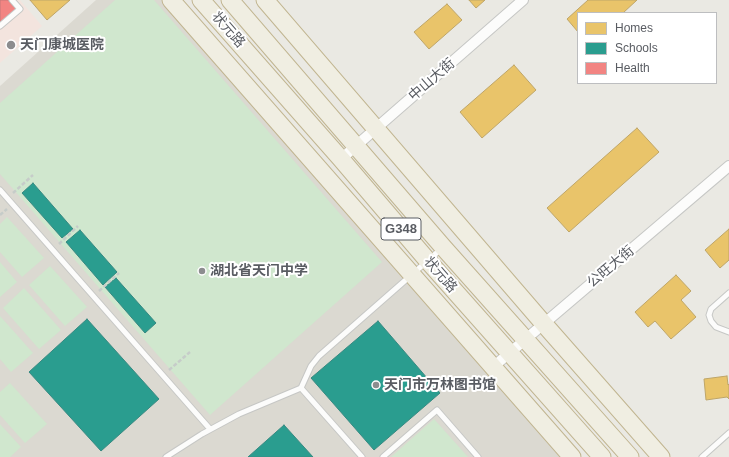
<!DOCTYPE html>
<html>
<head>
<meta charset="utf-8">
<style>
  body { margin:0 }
  #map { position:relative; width:729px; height:457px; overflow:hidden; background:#eae9e3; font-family:Helvetica,sans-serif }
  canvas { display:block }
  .legend { position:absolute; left:577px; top:12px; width:140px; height:72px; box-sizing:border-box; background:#fff; border:1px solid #bdbec0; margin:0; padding:5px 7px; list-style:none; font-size:12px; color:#595c62 }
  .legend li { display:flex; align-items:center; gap:8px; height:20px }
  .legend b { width:20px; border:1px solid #bdbec0 }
</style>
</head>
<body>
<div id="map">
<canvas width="729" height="457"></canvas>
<ul class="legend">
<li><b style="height:11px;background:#e9c46a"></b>Homes</li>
<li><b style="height:11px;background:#2a9d8f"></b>Schools</li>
<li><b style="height:11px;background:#f28482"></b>Health</li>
</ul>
</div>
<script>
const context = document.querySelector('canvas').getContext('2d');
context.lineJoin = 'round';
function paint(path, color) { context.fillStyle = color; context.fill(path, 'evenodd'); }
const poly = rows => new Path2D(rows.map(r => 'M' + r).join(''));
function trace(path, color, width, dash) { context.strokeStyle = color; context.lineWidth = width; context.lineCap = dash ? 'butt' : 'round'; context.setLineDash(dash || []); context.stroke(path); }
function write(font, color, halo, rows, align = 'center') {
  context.font = font + ' Helvetica,"Noto Sans SC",sans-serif'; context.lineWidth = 4; context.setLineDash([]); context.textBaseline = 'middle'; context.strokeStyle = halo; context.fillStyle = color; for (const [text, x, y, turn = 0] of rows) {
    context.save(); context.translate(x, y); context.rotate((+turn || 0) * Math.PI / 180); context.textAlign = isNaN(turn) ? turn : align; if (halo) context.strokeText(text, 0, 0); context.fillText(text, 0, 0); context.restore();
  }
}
paint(poly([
  [96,0,165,0,566,457,0,457,0,86]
]), '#dbd9d1');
paint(poly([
  [0,0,20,0,42,26,0,63]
]), '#f3e4de');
paint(poly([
  [115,0,154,0,382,262,210,415,0,174,0,103],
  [7,217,44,258,22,277,0,252,0,224],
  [0,262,17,282,0,297],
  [50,266,87,307,65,326,29,285],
  [24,288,61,330,39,349,3,308],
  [0,316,33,353,11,372,0,359],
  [10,383,47,424,25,443,0,415,0,392],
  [434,419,468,457,391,457],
  [0,424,21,447,10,457,0,457]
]), '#d0e7ce');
const homes = poly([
  [30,0,70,0,47,20,30,0],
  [469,0,485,0,476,8,469,0],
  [588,0,637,0,623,13,578,13,578,32,567,19,588,0],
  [447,4,462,20,429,49,414,32,447,4],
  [514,65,536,90,482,138,460,112,514,65],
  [637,128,659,152,569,232,547,208,637,128],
  [729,229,729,260,720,268,705,250,729,229],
  [676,275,691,291,681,300,696,317,671,339,655,321,648,327,635,312,676,275],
  [727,376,728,385,729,384,729,399,727,397,706,400,704,379,727,376]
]);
paint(homes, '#e9c46a');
trace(homes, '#bea568', 1);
const schools = poly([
  [33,183,73,229,62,238,22,193,33,183],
  [80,230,117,272,103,285,66,242,80,230],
  [116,278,156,323,145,333,105,287,116,278],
  [87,319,159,399,101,451,29,372,87,319],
  [378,321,440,393,374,450,311,378,378,321],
  [284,425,313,457,248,457,284,425]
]);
paint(schools, '#2a9d8f');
trace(schools, '#388a82', 1);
const health = poly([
  [0,0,8,0,16,9,0,23,0,0]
]);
paint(health, '#f28482');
trace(health, '#c47878', 1);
const service = poly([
  [0,26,20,9,12,0],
  [0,190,210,429],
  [729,293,711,309,709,315,711,321,716,327,729,332],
  [301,388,362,457],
  [166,457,202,434,239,414,301,388,311,366,319,356,441,249],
  [383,457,437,410,478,457],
  [702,457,729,433]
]);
const minor = poly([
  [341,159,523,0],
  [493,367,729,166]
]);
const trunk = poly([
  [171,0,572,457],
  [201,0,341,159,428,261,602,457],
  [230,0,443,247,630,457],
  [265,0,544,324,661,457]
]);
trace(service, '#c6c7c5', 7);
trace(minor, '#c6c7c5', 12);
trace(trunk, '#c1b590', 19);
trace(poly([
  [13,193,33,175],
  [0,215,7,209],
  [59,244,78,226],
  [99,291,119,273],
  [169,370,190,352]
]), '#c6ccc9', 2.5, [4, 2]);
trace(service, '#fcfcfb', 5);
trace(minor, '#fcfcfb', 10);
trace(trunk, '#f0eee2', 17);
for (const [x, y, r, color] of [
  [11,45,5,"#8c8d8f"],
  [202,271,4,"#8c8d8f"],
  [376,385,4,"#8c8d8f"]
]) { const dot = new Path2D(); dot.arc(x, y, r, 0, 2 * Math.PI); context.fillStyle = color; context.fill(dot); trace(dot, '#fff', 1.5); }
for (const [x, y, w] of [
  [401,229,40]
]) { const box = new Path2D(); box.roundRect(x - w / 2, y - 11, w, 22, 3); context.fillStyle = '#fff'; context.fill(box); trace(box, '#595c62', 1); }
write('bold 13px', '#595c62', null, [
  ["G348",401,229]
]);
write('14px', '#595c62', '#fff', [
  ["状元路",228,30,49],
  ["中山大街",432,80,-41],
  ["公旺大街",611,267,-40],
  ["状元路",440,275,49]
]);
write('bold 14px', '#595c62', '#fff', [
  ["天门康城医院",20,45],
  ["湖北省天门中学",210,271],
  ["天门市万林图书馆",384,385]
], 'left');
</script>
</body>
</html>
